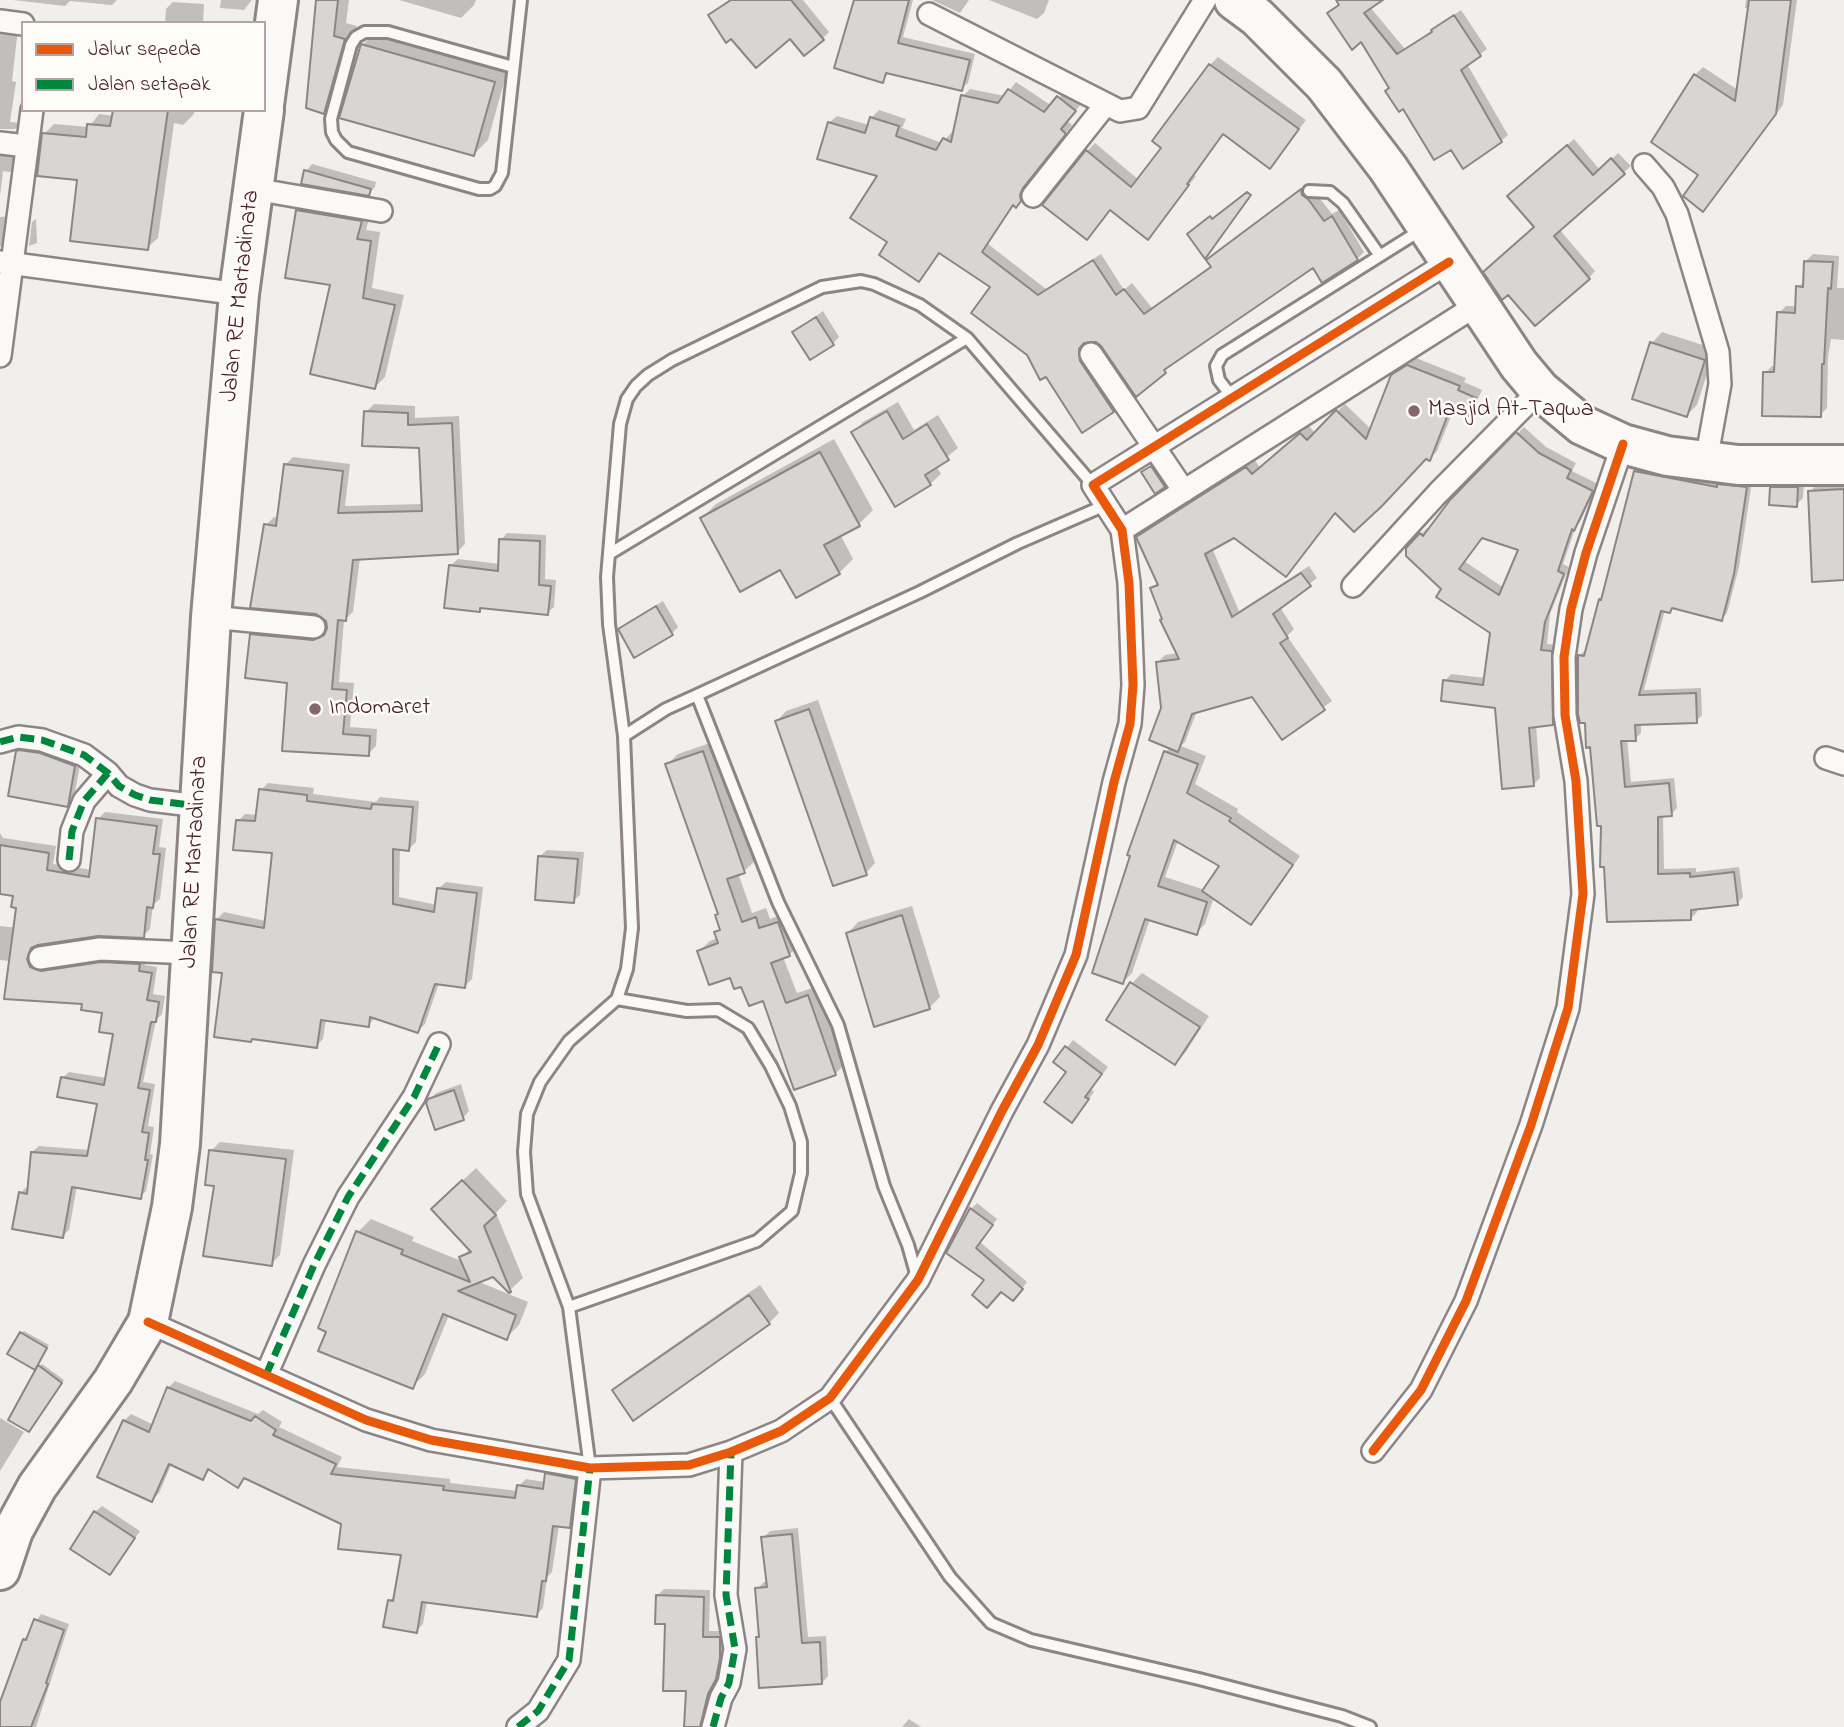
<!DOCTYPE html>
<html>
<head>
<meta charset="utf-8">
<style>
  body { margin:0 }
  #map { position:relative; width:1844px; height:1727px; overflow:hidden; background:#f1efec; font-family:"Indie Flower",sans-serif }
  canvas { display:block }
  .legend { position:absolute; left:21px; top:21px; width:245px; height:91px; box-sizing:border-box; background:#fdfcf7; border:2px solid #b5a4a5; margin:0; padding:9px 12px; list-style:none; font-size:21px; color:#4a1f2b }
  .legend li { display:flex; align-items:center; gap:14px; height:35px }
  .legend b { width:35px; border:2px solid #b5a4a5 }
</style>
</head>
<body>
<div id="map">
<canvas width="1844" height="1727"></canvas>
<ul class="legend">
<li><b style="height:9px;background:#e8590c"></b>Jalur sepeda</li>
<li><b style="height:9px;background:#00873e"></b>Jalan setapak</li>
</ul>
</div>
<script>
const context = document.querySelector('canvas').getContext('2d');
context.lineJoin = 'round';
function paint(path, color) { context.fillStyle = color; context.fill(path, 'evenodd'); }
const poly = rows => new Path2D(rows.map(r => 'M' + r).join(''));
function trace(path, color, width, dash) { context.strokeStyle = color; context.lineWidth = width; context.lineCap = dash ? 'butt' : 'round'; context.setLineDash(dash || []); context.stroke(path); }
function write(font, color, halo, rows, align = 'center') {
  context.font = font + ' "Indie Flower",sans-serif'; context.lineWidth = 5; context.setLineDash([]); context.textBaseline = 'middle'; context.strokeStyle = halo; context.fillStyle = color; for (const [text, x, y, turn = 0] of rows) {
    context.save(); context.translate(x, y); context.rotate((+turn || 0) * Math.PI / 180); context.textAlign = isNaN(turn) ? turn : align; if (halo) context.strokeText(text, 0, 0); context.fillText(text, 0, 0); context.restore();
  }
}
paint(poly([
  [13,0,117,0,112,5,70,1,65,6],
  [221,0,252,0,244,10,220,8],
  [318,0,349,0,346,23,357,26,337,99,324,112],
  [399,0,476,0,474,5,461,18],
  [729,0,803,0,829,32,822,39,790,36,710,15],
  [855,0,913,0,903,37,975,54,968,83,961,89,890,72,882,81],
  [932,0,969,0,960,13],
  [989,0,1049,0,1044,13,1037,19],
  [1338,0,1380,0,1370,7,1405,49,1461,10,1487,49,1467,64,1508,135,1501,141,1451,148,1391,87,1362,39,1329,13,1340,4],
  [1746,0,1797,0,1783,105,1710,202,1701,175,1695,75,1703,67,1738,90,1749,8,1745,8],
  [173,2,204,4,203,23,165,23,166,9],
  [0,26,18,29,12,81,16,82,10,122,21,123,15,129,0,129],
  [377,30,508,68,488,140,474,154,363,45],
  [1218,57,1306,120,1270,167,1224,133,1194,175,1196,176,1155,229,1111,209,1095,230,1087,151,1095,143,1139,180,1164,148,1210,65],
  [1016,82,1052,106,1066,90,1082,103,1067,121,1072,125,1030,179,1027,186,1027,192,1016,205,1014,204,988,244,1046,289,1101,254,1124,290,1132,283,1152,308,1212,265,1216,253,1308,184,1309,188,1315,192,1332,214,1339,210,1364,252,1357,259,1313,265,1172,364,1136,394,1103,345,1097,340,1086,341,1087,353,1120,403,1083,430,993,287,941,252,919,280,889,242,880,175,829,123,837,116,869,125,871,118,879,110,906,119,902,128,942,143,952,132,955,133,963,96,970,89,1005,96],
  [115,110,194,110,194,114,183,125,174,123,158,238,147,248,79,179,44,134,54,124,89,127,99,114,114,116],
  [1574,139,1600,170,1618,153,1631,166,1559,229,1595,271,1589,278,1536,227,1516,190],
  [0,147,19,151,17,164,10,172,3,171,0,196],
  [312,164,376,182,375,187,368,194,306,171],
  [308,200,371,211,366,230,380,232,372,288,404,295,385,377,375,387,332,283,298,211],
  [11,216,8,240,0,247,0,217],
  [36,219,37,243,29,246,32,222],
  [1813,254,1839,256,1837,288,1844,288,1844,340,1831,339,1828,357,1827,408,1820,415,1765,373,1772,366,1776,366,1779,313,1786,306,1797,306,1798,287,1805,281,1806,261],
  [823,311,839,337,833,343,794,332],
  [1662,332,1715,349,1697,405,1687,415,1652,343],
  [1416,358,1466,378,1464,382,1482,390,1474,407,1466,415,1454,409,1437,451,1430,459,1426,457,1336,512,1234,536,1212,548,1239,611,1309,566,1317,578,1280,607,1294,629,1287,636,1332,701,1282,738,1253,694,1197,711,1185,742,1181,746,1206,756,1195,784,1238,809,1237,812,1300,856,1260,914,1251,923,1214,897,1205,924,1196,933,1150,919,1132,973,1123,982,1165,752,1171,747,1163,708,1158,662,1165,655,1178,653,1152,588,1159,582,1138,537,1146,529,1255,460,1260,468,1309,426,1315,433,1345,404,1372,430,1393,376],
  [1178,841,1221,866,1205,890,1165,877],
  [898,402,914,430,938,415,958,448,936,466,941,474,930,484,853,433,863,422],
  [374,404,415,406,415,418,459,416,465,544,457,552,360,558,353,612,344,620,339,682,354,683,350,727,377,729,376,746,368,754,284,749,289,681,252,635,260,627,322,633,327,632,328,622,266,525,274,517,279,518,285,465,293,457,350,464,345,506,423,504,421,447,366,412],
  [1524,427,1546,447,1576,463,1572,471,1598,484,1580,522,1576,526,1563,564,1569,567,1550,614,1547,644,1557,645,1559,717,1553,724,1536,725,1540,778,1534,784,1496,707,1445,681,1451,674,1486,678,1492,632,1443,589,1407,549,1427,528,1429,530,1451,501],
  [1483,537,1520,549,1504,588,1464,561],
  [834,439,873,510,859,524,840,534,853,559,839,573,781,567,702,518,716,504],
  [1158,461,1171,479,1155,491,1143,473],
  [1641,466,1752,481,1739,567,1727,613,1721,619,1674,607,1670,611,1665,610,1644,690,1701,688,1702,715,1696,721,1641,723,1641,733,1635,739,1627,739,1631,782,1674,778,1677,808,1671,814,1663,815,1664,869,1696,868,1696,872,1739,867,1743,897,1737,903,1697,908,1697,912,1691,918,1603,824,1579,655,1587,650,1600,600,1604,597,1635,472],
  [1778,481,1804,481,1803,498,1796,505,1772,488],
  [1844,483,1844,578,1810,492,1817,484],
  [507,533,546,535,545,579,556,580,554,607,547,613,483,607,479,611,451,565,458,559,500,564,501,540],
  [663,601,678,627,672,633,620,630,627,623],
  [818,700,875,863,866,873,777,721,786,711],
  [713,742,755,861,744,871,738,873,752,913,766,908,770,919,789,912,800,944,789,955,783,957,797,993,819,986,846,1063,835,1074,764,999,699,951,710,941,718,938,716,932,721,928,719,913,667,765,678,754],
  [24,745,81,759,74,798,67,805,17,752],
  [268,783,314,788,313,794,376,802,380,797,419,801,416,842,409,849,400,848,399,897,437,905,438,889,446,882,483,887,472,979,465,986,439,983,425,1024,418,1031,376,1017,368,1025,326,1019,323,1039,316,1046,224,971,217,919,224,912,266,921,274,852,238,821,245,814,258,815,261,790],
  [105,812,163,819,159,847,166,848,160,899,153,905,150,929,143,936,98,906,0,892,0,833,3,838,56,846,53,864,92,870,98,819],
  [547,850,584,852,580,895,573,901,540,856],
  [912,906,940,997,929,1008,848,933,858,922],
  [0,926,73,934,33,945,33,954,145,958,145,965,157,967,153,994,165,996,162,1014,156,1020,143,1082,155,1084,148,1126,154,1127,150,1154,153,1155,146,1191,140,1197,77,1186,69,1230,62,1236,20,1193,27,1187,29,1187,32,1152,39,1146,90,1150,99,1103,62,1078,69,1072,107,1078,115,1032,104,1012,10,961,0,960],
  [1142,973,1209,1016,1185,1053,1175,1063,1108,1020,1132,983],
  [1073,1040,1108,1067,1091,1089,1094,1092,1072,1121,1068,1072,1055,1062],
  [461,1084,469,1111,463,1118,429,1100,436,1093],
  [220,1142,294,1150,280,1255,271,1264,211,1151],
  [476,1168,507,1201,496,1213,523,1278,509,1291,494,1274,477,1281,528,1302,519,1325,506,1338,449,1315,425,1374,412,1387,358,1232,371,1219,414,1237,412,1241,464,1262,462,1257,470,1249,446,1196],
  [977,1203,997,1219,980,1242,1027,1282,1018,1294,987,1280,949,1252,971,1209],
  [760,1285,779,1313,769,1323,614,1391,624,1380],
  [24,1331,49,1345,37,1365,21,1333],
  [42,1364,64,1380,31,1427,40,1366],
  [175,1381,258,1414,263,1410,282,1422,279,1427,342,1457,337,1467,450,1479,450,1483,518,1491,519,1486,526,1479,545,1482,546,1474,554,1467,582,1472,577,1519,570,1527,559,1525,552,1572,547,1577,543,1608,536,1615,427,1601,423,1624,416,1631,389,1601,396,1595,403,1554,343,1523,246,1477,237,1486,211,1468,203,1478,172,1463,159,1493,152,1500,124,1421,131,1414,154,1425,168,1388],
  [0,1418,24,1432,0,1471],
  [102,1506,140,1531,110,1573,95,1512],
  [798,1528,808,1637,826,1636,828,1676,822,1683,758,1638,761,1635,757,1589,764,1582,768,1582,763,1538,770,1531],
  [664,1589,710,1590,709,1631,726,1631,726,1650,723,1670,715,1686,706,1716,710,1727,686,1727,688,1689,658,1595],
  [41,1614,69,1624,36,1727,0,1727,0,1706,24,1640],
  [909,1719,921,1727,902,1727]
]), '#0003');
const building = poly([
  [316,0,338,0,334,36,345,39,324,114,306,108,316,0],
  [731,0,791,0,824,40,804,56,790,39,756,68,731,39,726,43,708,15,731,0],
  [854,0,909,0,898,43,970,60,962,91,886,73,883,83,834,68,854,0],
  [1336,0,1383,0,1364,13,1397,54,1432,32,1431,30,1454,15,1481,56,1461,70,1502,142,1463,169,1451,150,1434,160,1403,109,1399,112,1385,91,1389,88,1361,42,1352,50,1327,13,1339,5,1336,0],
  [1749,0,1791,0,1776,114,1703,212,1683,196,1698,175,1651,142,1694,74,1735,101,1749,0],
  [361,44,495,82,474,156,339,118,361,44],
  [1209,64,1299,129,1270,169,1223,134,1187,184,1189,185,1148,240,1110,210,1087,240,1042,205,1086,150,1131,187,1161,148,1152,141,1209,64],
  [1008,89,1044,112,1057,96,1076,111,1061,129,1066,134,1023,188,1020,195,1021,201,1016,208,1013,205,982,252,1038,295,1093,260,1116,295,1124,289,1144,314,1211,267,1206,260,1301,189,1302,195,1308,199,1324,221,1332,216,1358,260,1322,283,1313,268,1164,370,1166,373,1136,397,1101,346,1096,342,1084,343,1079,349,1080,361,1114,412,1082,433,1046,377,1040,380,1027,355,971,313,990,287,939,253,919,282,879,255,887,242,850,218,877,176,817,159,828,122,865,133,870,117,899,126,896,136,936,150,943,138,951,142,961,95,998,103,1008,89],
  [113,110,168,110,148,250,70,241,77,180,37,176,42,133,86,137,87,124,110,126,113,110],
  [1567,145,1593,175,1611,158,1625,174,1554,236,1590,279,1535,326,1508,295,1502,300,1483,272,1534,227,1507,196,1567,145],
  [304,170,371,189,369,196,301,184,304,170],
  [1247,192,1251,195,1205,259,1187,234,1210,216,1212,219,1247,192],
  [296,210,362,221,357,239,371,241,363,298,395,305,375,389,310,374,330,285,285,278,296,210],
  [1804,261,1833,262,1831,289,1828,288,1824,364,1822,364,1821,417,1762,416,1763,372,1774,372,1777,312,1795,313,1796,286,1803,287,1804,261],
  [816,317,834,345,810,360,792,332,816,317],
  [1650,342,1705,360,1687,417,1632,399,1650,342],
  [1407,365,1460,386,1458,390,1476,398,1467,417,1450,409,1430,461,1426,459,1382,506,1354,532,1335,513,1286,577,1234,538,1205,554,1232,617,1301,573,1311,586,1273,614,1288,638,1280,643,1325,710,1282,740,1252,697,1192,714,1178,752,1149,740,1161,708,1156,662,1179,659,1160,620,1162,619,1150,588,1158,585,1136,537,1246,467,1252,474,1300,433,1307,440,1336,410,1366,439,1391,375,1407,365],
  [364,411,408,413,408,425,452,423,458,554,353,560,346,621,338,620,332,689,347,690,343,734,370,736,369,756,282,751,287,683,245,678,250,634,313,640,324,635,327,628,326,621,316,614,250,608,264,524,276,526,284,464,343,471,338,513,422,511,419,448,362,446,364,411],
  [887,411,903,439,927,424,949,460,925,475,931,485,895,507,851,432,887,411],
  [1516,432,1539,453,1571,470,1567,478,1593,491,1574,531,1572,529,1558,571,1564,574,1545,622,1541,650,1552,651,1553,725,1529,728,1534,786,1502,789,1495,708,1441,701,1443,680,1483,685,1490,633,1436,597,1441,589,1406,556,1406,548,1420,533,1423,536,1450,500,1516,432],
  [1482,538,1518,550,1499,595,1459,569,1482,538],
  [820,452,860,526,824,545,840,574,796,598,780,570,740,592,700,518,820,452],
  [1151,466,1165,487,1155,494,1141,472,1151,466],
  [1634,471,1717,487,1717,484,1747,487,1734,574,1722,621,1672,608,1670,613,1661,611,1639,695,1696,693,1697,723,1635,725,1636,741,1621,741,1625,787,1669,783,1672,816,1658,817,1658,874,1690,873,1690,877,1734,872,1738,905,1691,910,1691,920,1607,922,1604,867,1600,867,1601,826,1597,826,1590,747,1586,748,1585,723,1580,723,1578,714,1578,655,1584,656,1599,599,1601,600,1634,471],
  [1770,487,1798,487,1797,507,1769,505,1770,487],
  [1844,489,1844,580,1812,582,1808,491,1844,489],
  [499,539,540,541,539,585,551,586,548,615,480,608,480,612,444,608,449,565,498,571,499,539],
  [656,606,673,635,634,658,618,629,656,606],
  [809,709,867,875,833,886,775,721,809,709],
  [19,750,40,753,75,766,68,807,8,796,16,751,19,750],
  [703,751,745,873,727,879,742,922,756,917,759,928,778,922,790,956,771,963,786,1003,808,995,836,1075,794,1090,763,1001,749,1006,741,987,734,989,730,978,709,985,697,951,718,943,714,932,720,930,715,915,718,914,665,764,703,751],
  [1164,751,1198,764,1187,793,1231,818,1229,821,1293,865,1251,925,1202,891,1219,866,1174,840,1158,886,1207,902,1197,935,1145,919,1123,984,1092,973,1130,856,1127,855,1164,751],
  [259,789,307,795,307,801,371,809,372,804,413,807,409,851,393,849,393,904,434,912,437,888,477,893,465,988,435,984,418,1033,370,1017,369,1027,321,1020,317,1048,252,1039,251,1042,214,1037,222,973,212,972,215,919,264,928,272,853,233,850,236,820,255,821,259,789],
  [96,818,157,826,153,854,160,854,153,908,147,907,144,938,98,936,38,945,31,948,27,959,30,967,41,971,101,962,140,964,139,971,152,973,147,1000,159,1002,156,1022,151,1022,138,1088,150,1090,142,1132,149,1133,145,1160,148,1160,141,1199,72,1187,63,1238,12,1229,19,1192,27,1194,31,1152,87,1156,97,1104,57,1097,61,1077,104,1085,113,1034,99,1032,102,1013,81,1010,82,1004,4,999,16,908,11,907,13,896,0,894,0,845,49,853,47,870,89,877,96,818],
  [538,856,578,859,574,903,535,900,538,856],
  [902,915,930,1009,874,1027,846,933,902,915],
  [1130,982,1200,1027,1175,1065,1106,1020,1130,982],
  [1065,1046,1102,1074,1085,1097,1089,1099,1072,1123,1044,1102,1066,1072,1053,1062,1065,1046],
  [454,1090,464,1120,435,1130,426,1103,428,1099,454,1090],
  [209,1150,286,1159,272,1266,203,1256,214,1186,205,1185,209,1150],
  [462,1180,496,1215,484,1226,511,1292,509,1293,493,1277,458,1291,516,1315,507,1340,443,1314,413,1389,318,1351,326,1332,318,1328,356,1231,403,1250,401,1254,470,1282,459,1257,471,1252,431,1209,462,1180],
  [970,1208,993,1225,976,1248,1023,1289,1013,1301,1001,1292,987,1308,972,1295,984,1280,946,1253,970,1208],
  [749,1295,770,1324,633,1421,612,1390,749,1295],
  [20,1332,47,1348,35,1370,7,1354,20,1332],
  [38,1365,62,1383,29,1432,8,1420,38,1365],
  [167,1387,251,1421,255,1416,276,1430,273,1435,336,1464,331,1474,444,1486,443,1490,515,1498,517,1485,543,1489,545,1473,576,1479,570,1528,553,1526,546,1581,542,1581,537,1617,422,1602,417,1633,383,1627,388,1600,393,1601,401,1555,338,1549,341,1524,244,1478,238,1488,208,1469,203,1480,169,1464,152,1502,97,1477,123,1420,149,1432,167,1387],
  [94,1511,135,1538,110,1575,70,1549,94,1511],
  [792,1534,802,1643,820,1642,822,1684,759,1688,756,1637,759,1637,755,1588,767,1587,761,1537,792,1534],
  [656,1595,704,1597,703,1637,720,1637,720,1658,716,1679,708,1694,700,1727,684,1727,686,1691,663,1691,665,1624,655,1624,656,1595],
  [34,1619,64,1630,46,1683,48,1684,31,1727,0,1727,0,1702,23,1639,26,1640,34,1619]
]);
paint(building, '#d8d5d3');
trace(building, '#8d8485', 2);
const lane = poly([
  [513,67,388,32,365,32,356,37,351,45,331,119,332,132,336,140,348,152,479,189,490,189,495,186,502,173,521,0],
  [1309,191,1330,192,1343,203,1380,256],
  [1232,397,1219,380,1216,366,1222,355,1421,230],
  [609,554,967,338],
  [697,695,920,592,1018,543,1108,504],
  [624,736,609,624,607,577,620,424,627,399,636,386,648,375,672,360,822,287,861,281,874,284,920,305,967,338,1093,485],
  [569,1307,757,1241,792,1211,801,1173,801,1142,790,1106,771,1066,748,1028,718,1010,687,1011,617,999],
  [830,1398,950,1577,991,1623,1031,1640,1199,1679,1342,1716,1370,1727],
  [590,1468,569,1307,527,1194,524,1152,527,1114,540,1082,569,1041,617,999,627,969,632,928,624,736,666,709,697,695,778,902,838,1025,884,1186,908,1245,917,1277]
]);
const street = poly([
  [929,14,1120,111,1138,108,1205,0],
  [0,21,23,24],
  [0,143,26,146],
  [1644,165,1663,187,1677,214,1718,352,1720,384,1706,461],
  [254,189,381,211],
  [1033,196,1106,104],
  [0,262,239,294],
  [1091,354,1184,491],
  [0,356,32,110],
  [1122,530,1477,305],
  [1353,586,1438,493,1540,390],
  [211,617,314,627],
  [0,742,18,737,42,740,84,755,108,773,119,786,135,795,150,800,199,806],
  [1826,758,1844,764],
  [69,860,72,831,84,801,108,773],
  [40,958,100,949,191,953],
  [148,1322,366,1420,431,1440,590,1468,689,1465,731,1452,781,1431,830,1398,918,1280,1002,1111,1038,1045,1076,955,1114,782,1130,724,1133,685,1129,583,1122,530,1093,485,1449,262],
  [266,1375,314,1265,348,1197,414,1097,439,1044],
  [1373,1451,1421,1390,1466,1301,1531,1125,1568,1008,1583,894,1576,781,1565,715,1564,657,1571,609,1586,553,1623,444],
  [518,1727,538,1711,569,1660,590,1468],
  [713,1727,721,1698,729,1683,735,1649,726,1595,731,1452]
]);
const highway = poly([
  [1234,0,1257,17,1324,84,1388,168,1519,365,1540,390,1582,425,1623,444,1667,456,1738,465,1844,465],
  [264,105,278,0],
  [0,1570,13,1531,37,1487,113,1381,148,1322,172,1207,180,1144,211,617,239,294,264,110]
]);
trace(lane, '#8d8485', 16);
trace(street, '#8d8485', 26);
trace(highway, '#8d8485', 44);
trace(lane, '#faf9f7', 10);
trace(street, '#faf9f7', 21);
trace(highway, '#faf9f7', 38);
trace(poly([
  [0,742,18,737,42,740,84,755,108,773,119,786,135,795,150,800,199,806],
  [69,860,72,831,84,801,108,773],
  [266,1375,314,1265,348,1197,414,1097,439,1044],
  [518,1727,538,1711,569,1660,590,1468],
  [713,1727,721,1698,729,1683,735,1649,726,1595,731,1452]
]), '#00873e', 7, [14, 7]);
trace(poly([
  [148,1322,366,1420,431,1440,590,1468,689,1465,731,1452,781,1431,830,1398,918,1280,1002,1111,1038,1045,1076,955,1114,782,1130,724,1133,685,1129,583,1122,530,1093,485,1449,262],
  [1373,1451,1421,1390,1466,1301,1531,1125,1568,1008,1583,894,1576,781,1565,715,1564,657,1571,609,1586,553,1623,444]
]), '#e8590c', 9);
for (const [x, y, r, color] of [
  [1414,411,7,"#84686f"],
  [315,709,7,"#84686f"]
]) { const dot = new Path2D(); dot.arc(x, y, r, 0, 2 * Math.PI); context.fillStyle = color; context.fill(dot); trace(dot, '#fdfcf7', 2.5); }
write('24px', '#4a1f2b', '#fdfcf7', [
  ["Jalan RE Martadinata",242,296,-84],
  ["Jalan RE Martadinata",196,862,-87]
]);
write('24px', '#4a1f2b', '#fdfcf7', [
  ["Masjid At-Taqwa",1428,411],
  ["Indomaret",329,709]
], 'left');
</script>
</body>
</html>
